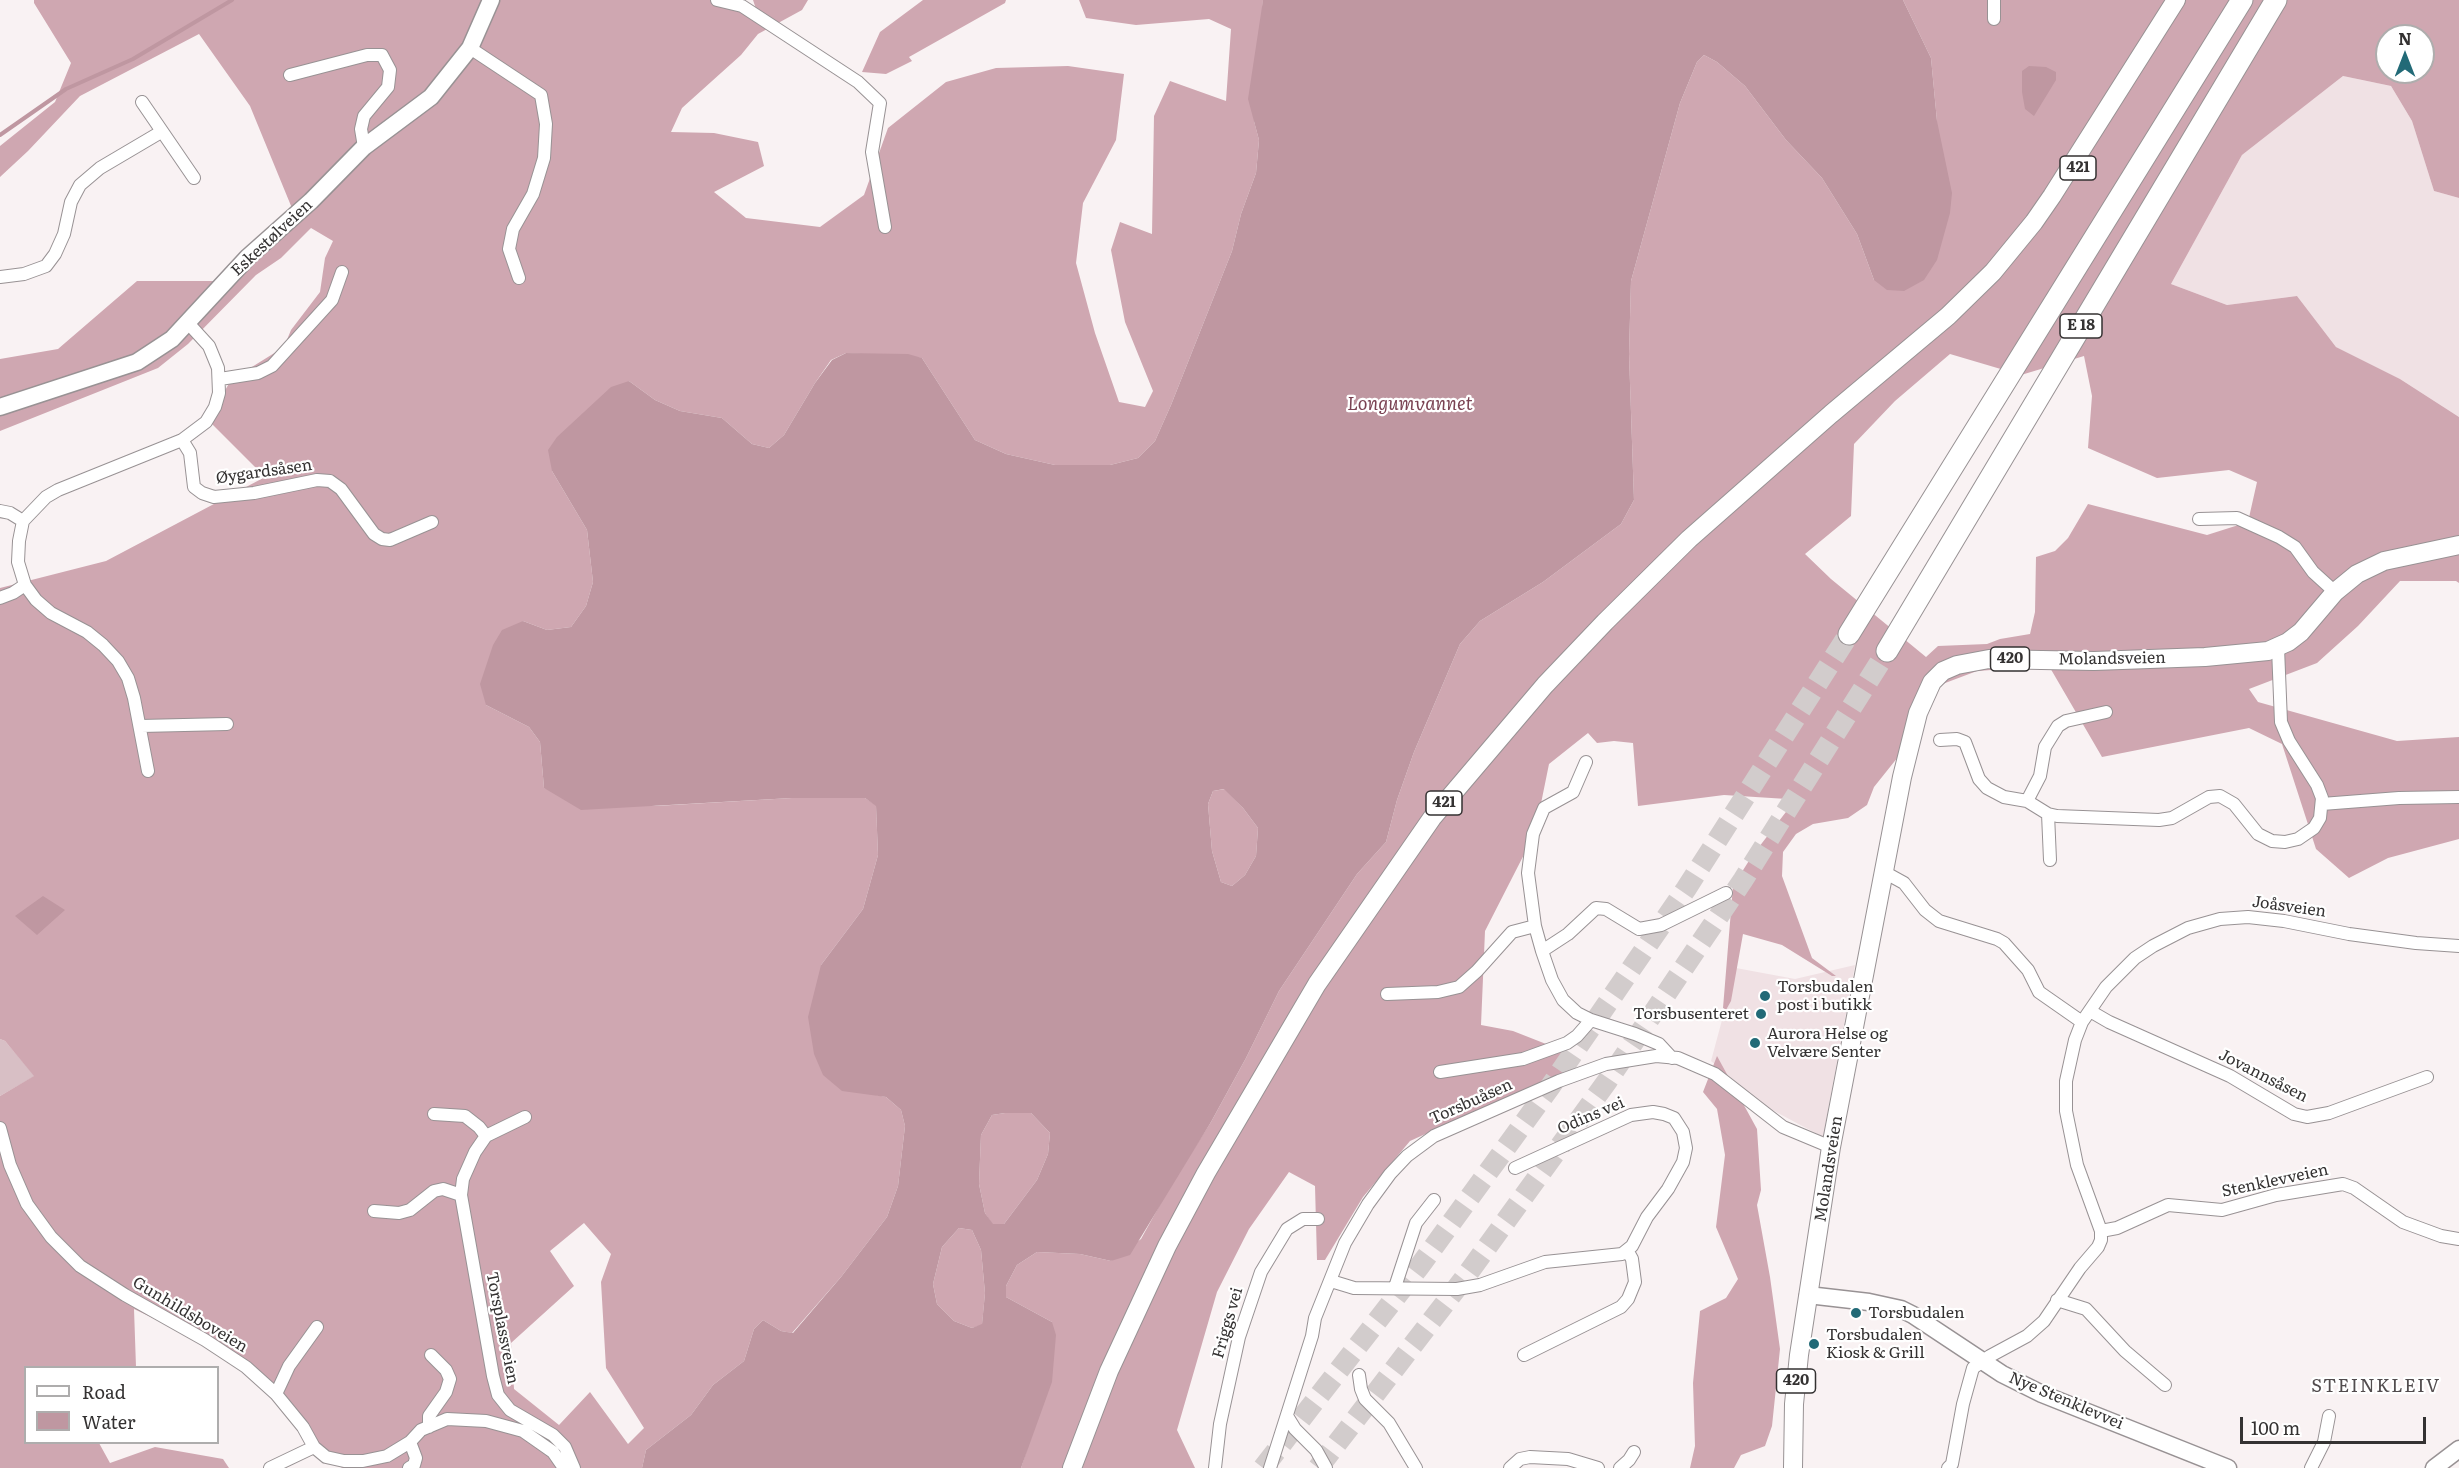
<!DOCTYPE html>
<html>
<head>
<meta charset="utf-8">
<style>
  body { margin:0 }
  #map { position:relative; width:2459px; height:1468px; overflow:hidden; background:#f9f2f3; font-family:Literata,serif }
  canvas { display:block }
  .legend { position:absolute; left:24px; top:1366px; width:195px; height:78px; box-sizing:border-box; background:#fff; border:2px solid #aeadad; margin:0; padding:8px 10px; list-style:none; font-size:18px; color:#343232 }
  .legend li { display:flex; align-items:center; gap:12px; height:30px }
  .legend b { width:30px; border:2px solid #aeadad }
  .north { position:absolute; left:2375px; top:24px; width:60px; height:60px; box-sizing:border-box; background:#fff; border:2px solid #aeadad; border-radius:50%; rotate:0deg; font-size:16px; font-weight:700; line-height:24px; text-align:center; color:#343232 }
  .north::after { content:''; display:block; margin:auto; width:21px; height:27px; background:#226a77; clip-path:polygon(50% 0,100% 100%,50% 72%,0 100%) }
  .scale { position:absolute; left:2240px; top:1417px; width:186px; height:27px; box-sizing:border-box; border:3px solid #343232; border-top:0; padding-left:8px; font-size:18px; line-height:21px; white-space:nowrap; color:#343232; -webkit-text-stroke:4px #fff; paint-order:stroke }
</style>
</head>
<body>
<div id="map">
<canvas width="2459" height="1468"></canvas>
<ul class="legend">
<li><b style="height:8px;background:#fff"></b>Road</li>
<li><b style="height:16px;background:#bf97a1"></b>Water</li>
</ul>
<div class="north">N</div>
<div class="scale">100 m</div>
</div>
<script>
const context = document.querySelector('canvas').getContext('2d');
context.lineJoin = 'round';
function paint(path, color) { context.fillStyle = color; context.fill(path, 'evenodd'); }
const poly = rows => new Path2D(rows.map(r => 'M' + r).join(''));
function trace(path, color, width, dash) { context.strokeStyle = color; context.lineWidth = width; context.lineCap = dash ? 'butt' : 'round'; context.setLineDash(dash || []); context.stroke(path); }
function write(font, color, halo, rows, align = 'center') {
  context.font = font + ' Literata,serif'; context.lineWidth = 4.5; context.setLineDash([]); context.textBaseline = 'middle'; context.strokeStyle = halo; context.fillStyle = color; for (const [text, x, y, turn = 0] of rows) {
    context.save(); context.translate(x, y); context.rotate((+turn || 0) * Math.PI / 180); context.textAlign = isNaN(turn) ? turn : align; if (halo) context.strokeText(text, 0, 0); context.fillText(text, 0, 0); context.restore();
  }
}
paint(poly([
  [2343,76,2391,86,2412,121,2434,191,2459,198,2459,417,2400,379,2336,347,2297,296,2227,305,2171,284,2242,155],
  [1855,965,1823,1137,1761,1104,1711,1061,1736,968,1795,979]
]), '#f0e1e4');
paint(poly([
  [0,1039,5,1041,35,1076,0,1096]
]), '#d8bfc5');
paint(poly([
  [34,0,710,0,747,15,758,15,753,0,808,0,802,10,758,34,741,55,682,108,671,132,714,133,758,142,764,166,714,192,746,218,820,227,864,195,888,128,946,82,996,68,1068,66,1124,74,1116,140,1083,203,1076,263,1095,333,1119,402,1145,407,1153,391,1125,322,1111,250,1120,222,1152,234,1154,116,1170,81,1226,101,1231,29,1209,19,1136,25,1086,18,1079,0,1263,0,1254,121,1259,140,1256,173,1241,214,1232,251,1171,405,1155,441,1138,458,1110,465,1055,465,1006,454,975,440,922,358,846,353,831,360,815,383,784,435,769,448,752,444,722,418,680,411,655,400,629,381,552,471,587,530,593,582,586,606,571,627,547,630,523,621,486,705,529,727,540,742,544,788,655,806,792,798,865,798,876,805,878,855,863,909,821,965,866,1093,886,1097,901,1110,905,1126,898,1186,887,1217,841,1277,792,1333,781,1331,763,1320,754,1329,744,1361,713,1385,691,1415,646,1450,642,1468,342,1468,260,1381,201,1341,134,1309,136,1367,26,1368,26,1442,99,1443,110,1463,155,1447,223,1459,229,1468,0,1468,0,1096,34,1076,5,1041,0,1039,0,588,106,561,265,477,208,420,231,380,284,347,291,330,320,292,325,258,333,241,311,228,281,258,256,275,188,344,158,368,0,431,0,359,58,349,137,281,224,281,296,218,250,106,199,34,80,96,28,151,0,177,0,146,55,102,71,63,34,3],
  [584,1223,611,1254,601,1282,606,1368,644,1428,628,1444,590,1392,559,1425,514,1389,511,1343,574,1286,550,1251],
  [923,0,1006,0,1005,3,909,57,912,61,886,74,862,72,880,32],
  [1903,0,2459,0,2459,198,2434,191,2412,121,2391,86,2343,76,2242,155,2171,284,2227,305,2297,296,2336,347,2400,379,2459,417,2459,583,2456,581,2400,581,2358,626,2317,663,2249,689,2258,702,2397,741,2459,737,2459,839,2388,858,2349,878,2316,849,2282,744,2249,728,2102,757,2049,666,1977,671,1924,691,1902,752,1874,787,1867,805,1848,818,1813,824,1796,834,1783,852,1782,876,1812,958,1836,976,1832,976,1782,945,1743,934,1731,1001,1726,1010,1723,1008,1733,886,1752,856,1789,808,1787,799,1724,795,1638,806,1633,743,1614,741,1597,743,1588,733,1549,764,1535,833,1485,931,1481,1025,1513,1031,1569,1053,1576,1078,1476,1111,1410,1141,1363,1197,1325,1260,1317,1260,1315,1186,1289,1172,1249,1229,1217,1292,1177,1430,1195,1468,1021,1468,1034,1428,1052,1322,1006,1297,1006,1286,1017,1265,1037,1252,1080,1254,1111,1261,1141,1239,1172,1183,1211,1122,1246,1058,1279,991,1357,874,1386,842,1397,800,1414,752,1460,644,1480,621,1543,582,1621,524,1634,500,1629,354,1631,281,1680,103,1697,62,1704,55,1717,62,1745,86,1786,140,1822,178,1857,234,1874,280,1937,121,1931,58],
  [2387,36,2423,36,2423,72,2387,72],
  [1950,354,2021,375,2084,356,2092,396,2088,448,2157,478,2229,470,2257,482,2248,522,2207,535,2088,504,2068,538,2055,551,2036,557,2035,612,2030,634,2000,639,1987,644,1938,646,1926,657,1831,579,1805,554,1851,516,1854,444,1895,401],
  [1225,789,1243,808,1258,828,1256,856,1245,875,1232,886,1221,882,1212,851,1208,804,1213,791],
  [1717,1056,1757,1129,1761,1190,1757,1205,1770,1277,1780,1349,1772,1426,1765,1446,1741,1455,1734,1468,1690,1468,1695,1446,1693,1383,1700,1311,1726,1298,1738,1279,1716,1227,1725,1155,1717,1109,1703,1092],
  [1005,1113,1031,1113,1050,1133,1048,1154,1037,1180,1004,1224,992,1224,985,1213,979,1184,981,1135,992,1115],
  [959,1228,972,1230,981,1250,985,1293,982,1325,972,1328,954,1321,937,1304,933,1284,942,1247]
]), '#cfa7b1');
paint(poly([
  [1263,0,1903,0,1931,58,1937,121,1952,193,1950,213,1937,260,1924,280,1904,291,1887,290,1874,280,1857,234,1822,178,1786,140,1745,86,1717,62,1704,55,1697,62,1680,103,1631,281,1629,354,1634,500,1621,524,1543,582,1480,621,1460,644,1414,752,1397,800,1386,842,1357,874,1279,991,1246,1058,1211,1122,1130,1255,1111,1261,1080,1254,1037,1252,1017,1265,1006,1286,1006,1297,1052,1322,1056,1335,1052,1382,1021,1468,642,1468,646,1450,691,1415,713,1385,744,1361,754,1329,763,1320,781,1331,793,1333,841,1277,887,1217,898,1186,905,1126,901,1110,886,1097,842,1091,823,1075,814,1054,808,1017,821,965,863,909,878,855,876,806,865,798,792,798,581,810,544,788,540,742,529,727,486,705,480,684,493,645,502,630,523,621,547,630,571,627,586,606,593,582,587,530,552,471,548,450,557,437,611,387,629,381,655,400,680,411,722,418,752,444,769,448,784,435,815,383,832,360,846,353,908,354,922,358,975,440,1006,454,1055,465,1110,465,1138,458,1155,441,1171,405,1232,251,1241,214,1256,173,1259,140,1248,99],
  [1224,789,1243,808,1258,828,1256,856,1245,875,1232,886,1221,882,1212,851,1208,804,1213,791],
  [1005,1113,1031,1113,1050,1133,1048,1154,1037,1180,1004,1224,993,1224,985,1213,979,1184,981,1135,992,1115],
  [959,1228,972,1230,981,1250,985,1293,982,1324,972,1328,954,1321,937,1304,933,1284,942,1247],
  [2029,66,2046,67,2056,72,2056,80,2034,116,2025,109,2022,92,2022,71],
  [43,896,65,910,37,935,15,916]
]), '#bf97a1');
trace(poly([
  [0,135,66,89,133,59,232,0]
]), '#bf97a1', 4);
trace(poly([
  [1263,1468,1419,1267,1550,1087,1686,889,1849,634],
  [1318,1468,1466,1276,1608,1080,1743,880,1887,651]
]), '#d2cccc', 21, [21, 10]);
const street = poly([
  [717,0,742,6,858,82,880,103,872,152,885,227],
  [1994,0,1994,19],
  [470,48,541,95,546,124,544,158,533,194,513,229,509,249,519,278],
  [290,75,367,55,382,55,390,70,388,87,364,116,361,129,364,147],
  [142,102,194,178],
  [0,277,24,274,46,266,55,254,64,234,71,202,80,185,100,168,161,132],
  [220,379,258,373,272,366,332,300,342,272],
  [182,440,190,453,194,487,202,493,214,497,254,493,317,480,330,481,341,489,374,534,382,539,390,540,432,522],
  [0,511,10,513,23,521],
  [2199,519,2237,518,2279,537,2295,547,2313,572,2335,592],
  [0,598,13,593,25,585],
  [141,726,227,724],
  [1940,740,1957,739,1965,742,1979,779,1987,788,2004,797,2027,801,2048,814,2057,816,2159,820,2172,818,2209,797,2220,796,2234,804,2258,834,2272,841,2285,842,2298,839,2314,828,2320,818,2322,798,2317,785,2289,741,2281,722,2278,648],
  [1586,762,1573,792,1544,808,1533,834,1528,873,1535,926,1542,951,1552,980,1563,1000,1577,1013,1591,1020,1635,1034,1659,1044,1672,1058],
  [148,771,134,698,128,678,118,661,103,645,87,632,51,613,36,600,25,585,18,562,19,541,23,521,46,497,58,490,182,440,206,422,215,407,219,393,218,368,209,346,188,323],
  [2027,801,2040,776,2045,747,2058,726,2066,721,2106,712],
  [2322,804,2399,798,2459,797],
  [2048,814,2050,860],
  [1884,872,1904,883,1925,910,1939,921,1997,939,2004,943,2028,970,2039,992,2082,1022],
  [1542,951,1568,934,1596,908,1606,909,1639,929,1661,925,1726,893],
  [1387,994,1438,992,1459,987,1477,971,1512,932,1535,926],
  [2090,1011,2109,1022,2230,1076,2294,1114,2307,1117,2329,1113,2427,1077],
  [1440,1072,1523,1059,1567,1043,1577,1036,1591,1020],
  [434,1114,465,1116,479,1127,486,1136],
  [525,1117,486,1136,475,1152,463,1179,461,1195,493,1376,498,1395,510,1410,553,1435,565,1447,574,1468],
  [0,1128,10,1165,27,1204,51,1237,80,1266,125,1295,205,1340,246,1367,276,1394,303,1427,314,1447,326,1457,344,1461,363,1461,387,1456,410,1442,421,1430,447,1419,486,1421,523,1431,553,1452,564,1468],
  [374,1211,399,1213,410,1210,434,1191,443,1189,461,1195],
  [2101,1231,2077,1165,2066,1111,2066,1081,2075,1040,2082,1022,2106,987,2135,958,2153,946,2188,928,2220,919,2248,917,2284,921,2349,934,2416,943,2459,946],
  [1331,1281,1354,1288,1457,1289,1480,1285,1545,1262,1622,1254,1632,1246,1647,1217,1668,1189,1683,1162,1686,1148,1683,1132,1674,1118,1664,1114,1653,1112,1631,1115,1515,1168],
  [1395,1287,1416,1223,1434,1200],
  [2057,1300,2086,1309,2125,1351,2165,1385],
  [1524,1355,1621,1307,1628,1299,1635,1282,1632,1259,1627,1250],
  [1359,1375,1361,1389,1365,1399,1389,1423,1416,1468],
  [276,1394,289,1366,317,1327],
  [1287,1416,1295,1429,1316,1450,1326,1468],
  [429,1427,429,1416,446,1392,450,1379,446,1370,431,1355],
  [270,1468,314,1447],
  [409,1468,414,1465,416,1458,410,1442],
  [1215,1468,1220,1424,1239,1337,1261,1272,1287,1229,1303,1219,1318,1219],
  [1270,1468,1312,1336,1315,1318,1345,1243,1368,1204,1390,1174,1407,1156,1434,1136,1559,1081,1606,1064,1656,1056,1678,1058,1715,1074,1783,1127,1831,1147],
  [1510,1468,1520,1459,1530,1457,1568,1459,1598,1468],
  [1620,1468,1629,1460,1634,1452],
  [1948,1468,1952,1464,1963,1404,1973,1368,1990,1356,2027,1336,2044,1321,2080,1268,2098,1247,2101,1240,2101,1231,2117,1228,2168,1205,2222,1210,2276,1195,2343,1184,2354,1188,2403,1222,2441,1236,2459,1239],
  [2311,1468,2324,1442,2329,1416]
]);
const secondary = poly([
  [0,407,137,362,172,339,248,257,311,201,364,147,431,97,470,48,491,0],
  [1808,1295,1869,1302,1901,1309,1913,1315,2002,1374,2042,1394,2228,1468],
  [2434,1468,2459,1449]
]);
const primary = poly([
  [1072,1468,1109,1371,1167,1246,1206,1173,1317,984,1432,818,1545,685,1605,622,1689,539,1831,414,1948,316,1993,272,2034,222,2052,196,2176,0],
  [1793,1468,1794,1404,1799,1355,1831,1147,1902,777,1918,713,1932,682,1943,671,1957,665,1989,659,2094,661,2205,657,2268,651,2288,642,2301,632,2335,592,2357,574,2384,561,2459,545]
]);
const highway = poly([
  [1849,634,2242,0],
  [1887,651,2276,0]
]);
trace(street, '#989294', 14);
trace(secondary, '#989294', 19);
trace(primary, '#989294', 20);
trace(highway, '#989294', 23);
trace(street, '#fff', 12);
trace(secondary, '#fff', 16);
trace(primary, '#fff', 18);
trace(highway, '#fff', 21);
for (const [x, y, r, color] of [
  [1765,996,6,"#226a77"],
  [1761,1014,6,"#226a77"],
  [1755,1043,6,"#226a77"],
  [1856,1313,6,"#226a77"],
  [1814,1344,6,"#226a77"]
]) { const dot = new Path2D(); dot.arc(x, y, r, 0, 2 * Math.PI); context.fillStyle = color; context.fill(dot); trace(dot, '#fff', 2); }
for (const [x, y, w] of [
  [2078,168,36],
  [2081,326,42],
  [2010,659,39],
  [1444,803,36],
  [1796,1381,39]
]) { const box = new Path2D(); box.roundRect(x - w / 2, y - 12, w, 24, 4.5); context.fillStyle = '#fff'; context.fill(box); trace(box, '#343232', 1.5); }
write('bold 15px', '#343232', null, [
  ["421",2078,168],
  ["E 18",2081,326],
  ["420",2010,659],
  ["421",1444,803],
  ["420",1796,1381]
]);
write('16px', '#343232', '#fff', [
  ["Eskestølveien",272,238,-43],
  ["Øygardsåsen",264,472,-8],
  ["Molandsveien",2112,659,-1],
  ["Joåsveien",2289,907,8],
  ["Jovannsåsen",2263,1076,27],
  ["Torsbuåsen",1471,1102,-24],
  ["Odins vei",1591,1116,-23],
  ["Molandsveien",1829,1169,-81],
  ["Stenklevveien",2275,1181,-12],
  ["Gunhildsboveien",190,1315,31],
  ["Friggs vei",1228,1323,-74],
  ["Torsplassveien",502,1328,79],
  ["Nye Stenklevvei",2066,1401,23]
]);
write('16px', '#343232', '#fff', [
  ["Torsbudalen",1777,987],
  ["post i butikk",1777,1005],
  ["Torsbusenteret",1749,1014,"right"],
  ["Aurora Helse og",1767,1034],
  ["Velvære Senter",1767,1052],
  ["Torsbudalen",1868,1313],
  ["Torsbudalen",1826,1335],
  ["Kiosk & Grill",1826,1353]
], 'left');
write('italic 18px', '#7a4252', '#fff', [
  ["Longumvannet",1410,405]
]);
context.letterSpacing = '1.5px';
write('18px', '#524c4e', '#fff', [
  ["STEINKLEIV",2376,1387]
]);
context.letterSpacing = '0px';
</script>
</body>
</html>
